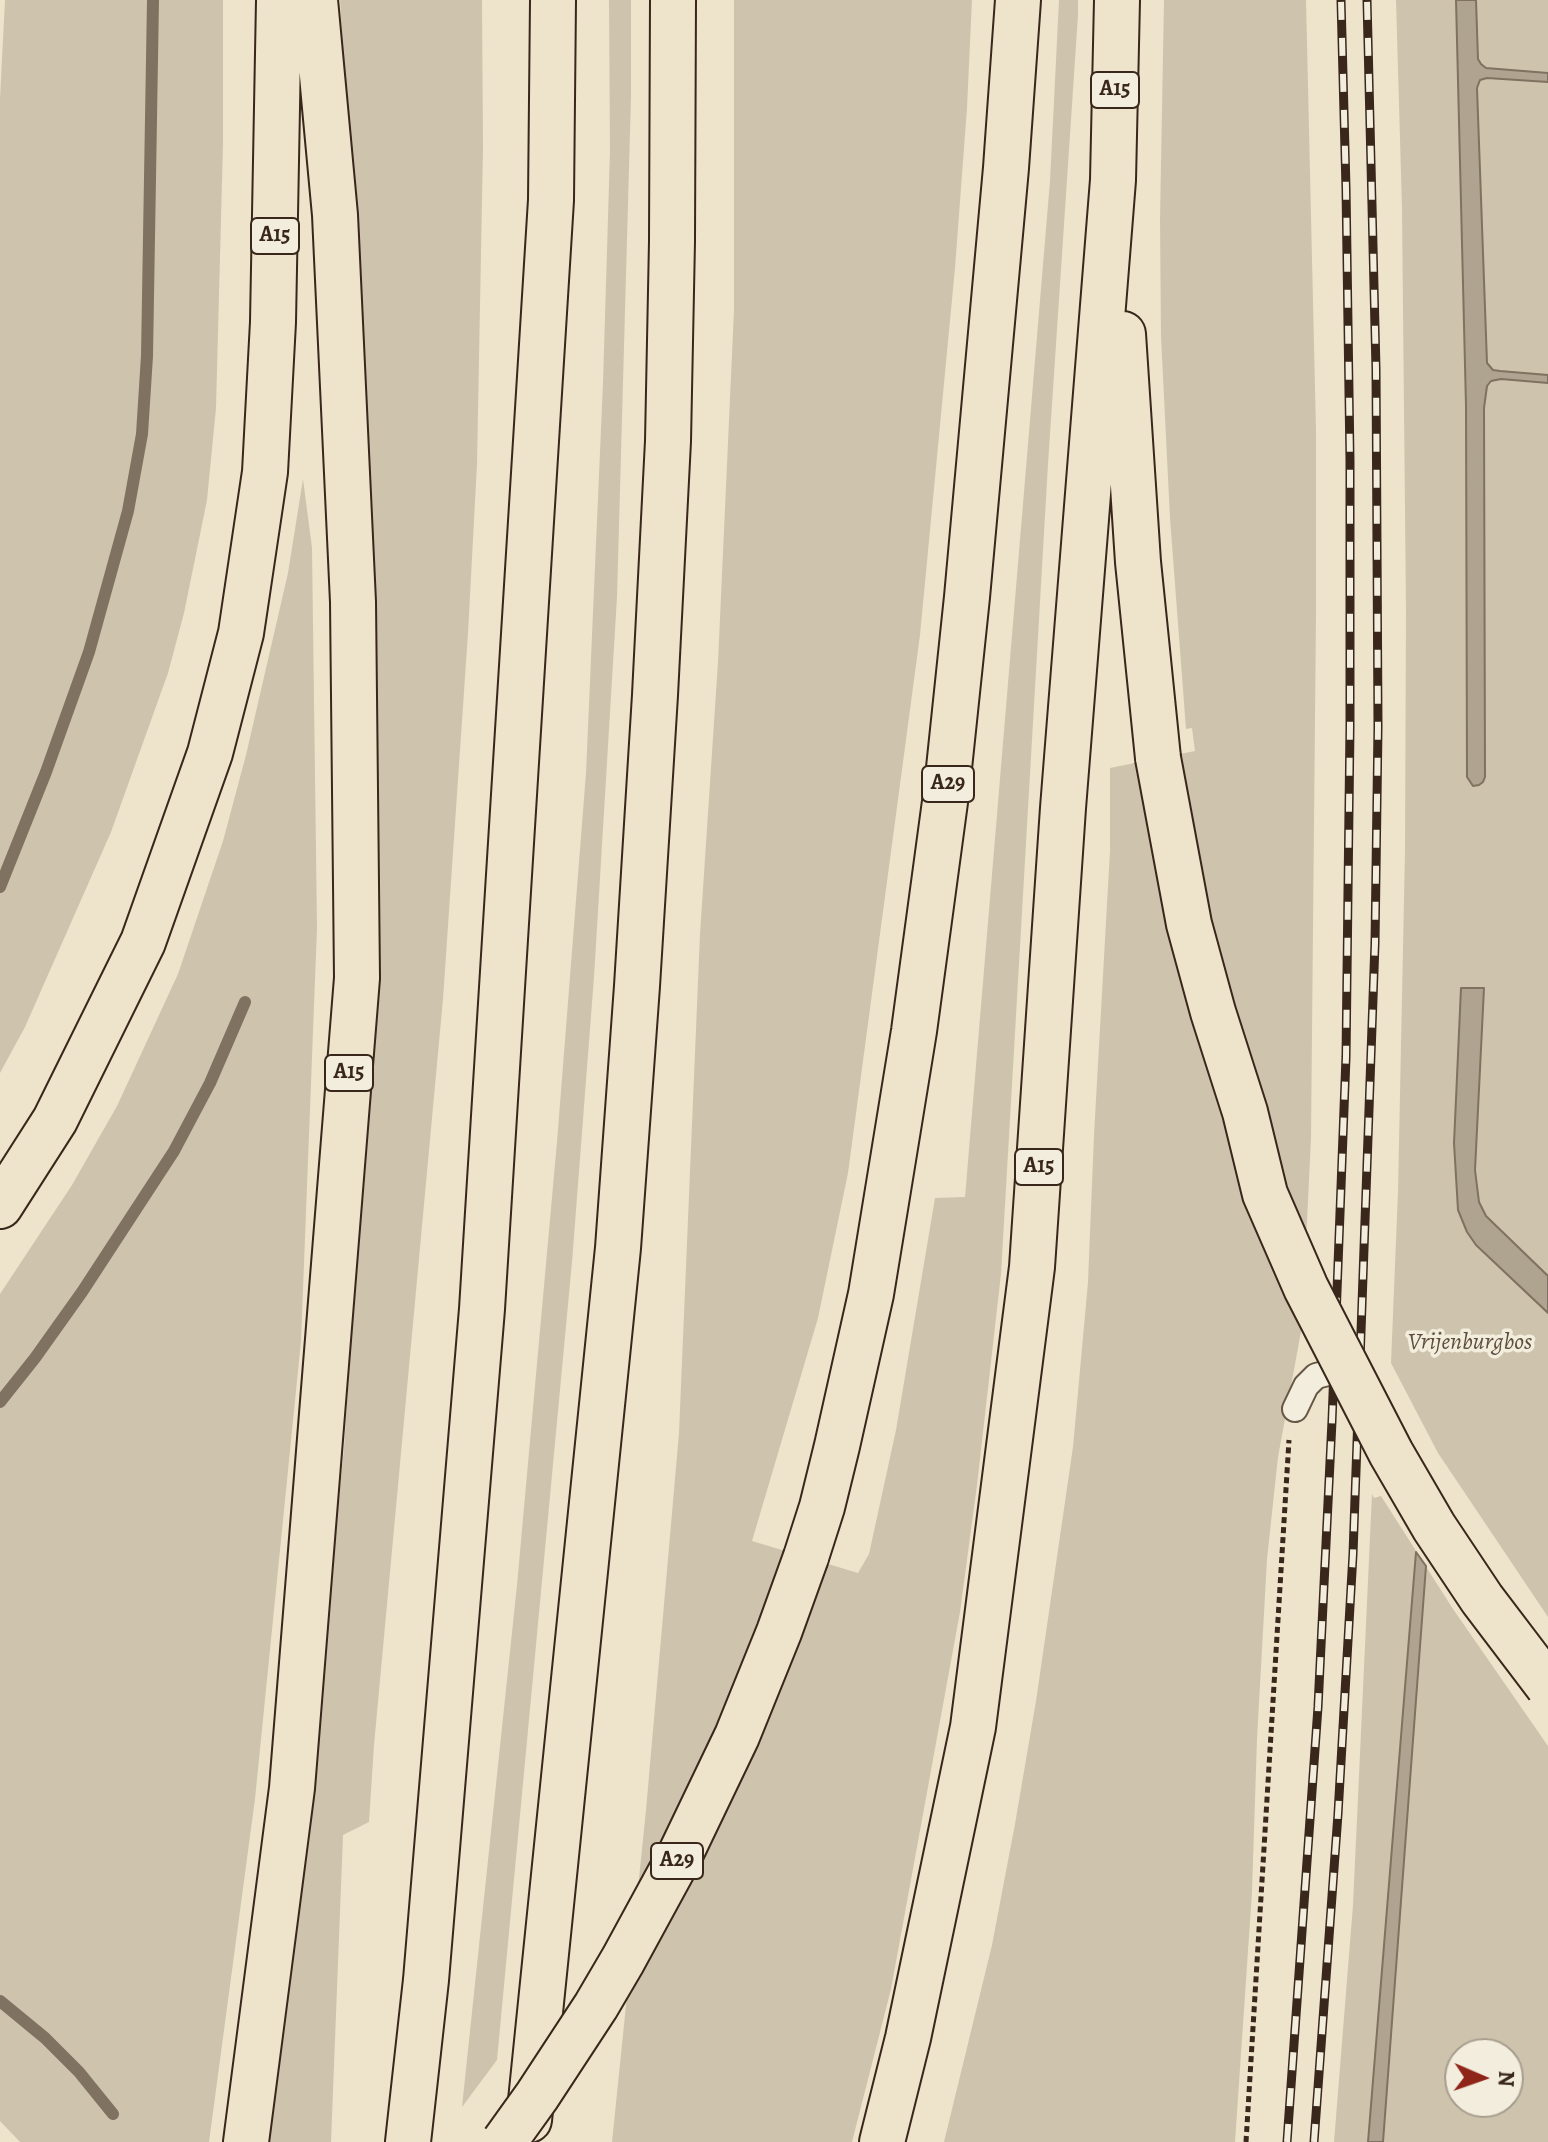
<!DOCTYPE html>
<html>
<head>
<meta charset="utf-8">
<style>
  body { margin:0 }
  #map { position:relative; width:1548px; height:2142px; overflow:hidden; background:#ede4cb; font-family:Alegreya,serif }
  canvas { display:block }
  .north { position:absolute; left:1444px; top:2038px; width:80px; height:80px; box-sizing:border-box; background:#f3eddd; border:2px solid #a89e8f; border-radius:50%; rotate:92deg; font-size:22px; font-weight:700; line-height:32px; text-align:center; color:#38271a }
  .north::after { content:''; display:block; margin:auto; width:28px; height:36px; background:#8f2418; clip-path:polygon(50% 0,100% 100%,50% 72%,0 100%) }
</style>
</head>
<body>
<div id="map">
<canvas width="1548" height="2142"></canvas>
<div class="north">N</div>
</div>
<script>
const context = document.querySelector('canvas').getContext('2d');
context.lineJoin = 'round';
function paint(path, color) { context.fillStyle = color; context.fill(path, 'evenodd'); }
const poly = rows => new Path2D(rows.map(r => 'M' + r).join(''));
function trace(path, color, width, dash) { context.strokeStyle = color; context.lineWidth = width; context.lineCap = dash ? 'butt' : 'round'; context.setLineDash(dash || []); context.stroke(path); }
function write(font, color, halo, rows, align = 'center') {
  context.font = font + ' Alegreya,serif'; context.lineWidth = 7; context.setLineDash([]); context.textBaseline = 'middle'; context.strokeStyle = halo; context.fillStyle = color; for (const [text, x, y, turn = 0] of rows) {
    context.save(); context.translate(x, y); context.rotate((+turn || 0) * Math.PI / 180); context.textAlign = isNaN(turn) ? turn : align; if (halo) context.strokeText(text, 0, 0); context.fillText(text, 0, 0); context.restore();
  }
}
paint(poly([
  [5,0,223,0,223,143,216,408,207,500,184,613,168,673,111,832,25,1027,0,1073,0,99],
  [340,0,482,0,483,147,477,464,468,633,443,999,374,1745,369,1822,343,1835,331,2142,262,2142,314,1745,344,1448,362,1174,355,285],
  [609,0,631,0,631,96,617,597,594,977,572,1262,497,2060,462,2107,517,1585,557,1142,586,773,603,383,610,151],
  [734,0,972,0,967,108,955,268,920,635,848,1173,818,1318,752,1541,858,1573,869,1554,896,1430,935,1198,965,1197,1050,181,1059,0,1078,0,1078,15,1048,464,1001,1274,977,1485,960,1612,891,1989,852,2142,612,2142,646,1810,679,1433,700,934,718,662,734,310],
  [1164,0,1306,0,1316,431,1316,613,1311,1138,1302,1326,1278,1457,1267,1559,1257,1739,1252,1892,1235,2142,944,2142,992,1945,1015,1824,1036,1701,1073,1447,1088,1282,1094,1135,1110,851,1110,768,1195,751,1192,728,1186,729,1180,650,1170,518,1161,336,1160,220],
  [1396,0,1548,0,1548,1617,1438,1453,1391,1363,1398,1192,1405,851,1406,611,1402,208],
  [303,479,312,548,317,928,301,1341,255,1799,209,2142,20,2142,0,2121,0,1294,72,1185,117,1106,178,974,223,841,246,755,288,573],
  [1372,1494,1374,1498,1381,1496,1453,1609,1548,1746,1548,2142,1334,2142,1353,1905],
  [1460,2054,1508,2054,1508,2102,1460,2102]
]), '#cec4ad');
const water = poly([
  [1456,0,1476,0,1478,59,1481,64,1486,68,1548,73,1548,82,1487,78,1480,80,1477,88,1487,363,1493,370,1500,371,1548,375,1548,383,1501,379,1491,381,1487,386,1484,408,1485,777,1483,782,1479,785,1473,786,1467,777,1466,406,1456,0],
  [1461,988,1484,988,1475,1170,1479,1202,1486,1216,1548,1276,1548,1313,1476,1245,1467,1232,1458,1210,1454,1143,1461,988],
  [1416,1552,1426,1566,1383,2142,1368,2142,1416,1552]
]);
paint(water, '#afa48f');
trace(water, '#7f7260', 2);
trace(poly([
  [0,887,46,772,89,652,128,511,142,434,147,356,153,0],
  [0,1402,35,1358,82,1292,174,1151,210,1083,245,1002],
  [0,2001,45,2038,79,2072,113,2114]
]), '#7f7260', 12);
const service = poly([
  [1295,1409,1306,1386,1316,1376,1328,1373,1357,1374]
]);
const motorway = poly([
  [1123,334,1138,562,1158,758],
  [0,1206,55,1120,143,942,210,753,241,633,265,472,273,322,279,0],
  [806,1557,822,1507,837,1446,871,1294,914,1031,947,787,967,597,1006,168,1018,0],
  [529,2120,618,1248,637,986,655,695,668,441,672,241,673,0],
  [246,2142,292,1788,357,978,353,602,335,215,315,0],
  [408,2142,426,1980,482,1309,551,200,553,0],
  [882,2142,908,2038,973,1727,1032,1267,1063,808,1113,180,1117,0]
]);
trace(service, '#655646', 28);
trace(motorway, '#38271a', 48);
trace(poly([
  [1246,2142,1289,1440]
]), '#38271a', 5, [6, 4]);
trace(service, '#f3eddd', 24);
trace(motorway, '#ede4cb', 44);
const rail = poly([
  [1287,2142,1318,1707,1332,1421,1346,1057,1350,726,1350,461,1346,188,1341,0],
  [1314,2142,1338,1814,1353,1554,1375,943,1378,727,1376,369,1367,0]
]);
trace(rail, '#38271a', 9);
trace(rail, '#f3eddd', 6, [18]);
const motorwayBridge = poly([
  [1158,758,1189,924,1213,1012,1245,1112,1265,1194,1306,1288,1391,1453,1434,1527,1482,1599,1548,1686],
  [504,2142,537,2096,596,2006,623,1960,678,1859,737,1736,779,1632,806,1557]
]);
trace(motorwayBridge, '#38271a', 48, []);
trace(motorwayBridge, '#ede4cb', 44);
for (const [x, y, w] of [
  [1115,90,48],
  [275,236,48],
  [948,784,52],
  [349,1073,48],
  [1039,1167,48],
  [677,1861,52]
]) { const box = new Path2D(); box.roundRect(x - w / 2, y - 18, w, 36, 6); context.fillStyle = '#f3eddd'; context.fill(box); trace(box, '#38271a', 2); }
write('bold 22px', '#38271a', null, [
  ["A15",1115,90],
  ["A15",275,236],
  ["A29",948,784],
  ["A15",349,1073],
  ["A15",1039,1167],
  ["A29",677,1861]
]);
write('italic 24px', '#5e4e3f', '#f3eddd', [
  ["Vrijenburgbos",1470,1343]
]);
</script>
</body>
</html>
